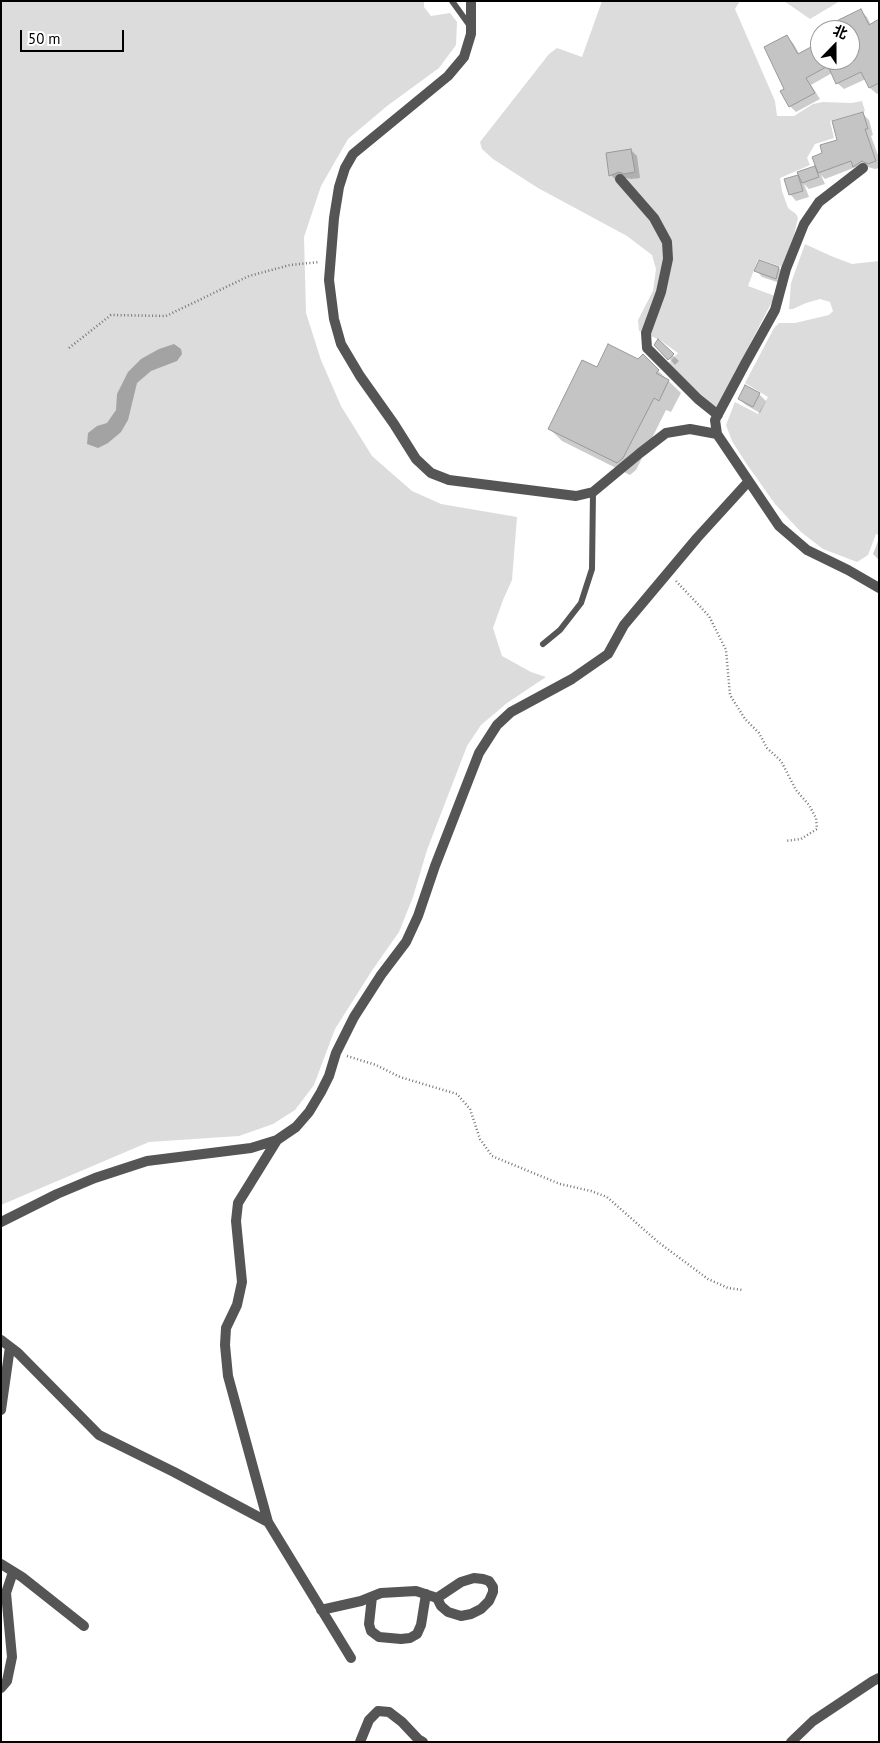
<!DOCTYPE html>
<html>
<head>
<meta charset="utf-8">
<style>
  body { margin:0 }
  #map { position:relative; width:880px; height:1743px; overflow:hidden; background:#fff; font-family:"PT Sans","Noto Sans SC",sans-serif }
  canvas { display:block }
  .frame { position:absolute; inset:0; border:2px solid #000; pointer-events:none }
  .north { position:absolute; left:810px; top:20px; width:50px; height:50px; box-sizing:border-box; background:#fff; border:1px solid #999; border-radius:50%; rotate:22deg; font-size:14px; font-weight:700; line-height:20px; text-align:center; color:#000 }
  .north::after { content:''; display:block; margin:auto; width:18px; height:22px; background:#000; clip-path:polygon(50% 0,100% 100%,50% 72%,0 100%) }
  .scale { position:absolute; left:20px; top:30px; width:104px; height:22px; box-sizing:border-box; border:2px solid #000; border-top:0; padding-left:6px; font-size:15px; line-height:18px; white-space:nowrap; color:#000; -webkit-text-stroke:4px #fff; paint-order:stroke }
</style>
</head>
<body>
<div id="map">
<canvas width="880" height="1743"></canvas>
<div class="frame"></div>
<div class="north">北</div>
<div class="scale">50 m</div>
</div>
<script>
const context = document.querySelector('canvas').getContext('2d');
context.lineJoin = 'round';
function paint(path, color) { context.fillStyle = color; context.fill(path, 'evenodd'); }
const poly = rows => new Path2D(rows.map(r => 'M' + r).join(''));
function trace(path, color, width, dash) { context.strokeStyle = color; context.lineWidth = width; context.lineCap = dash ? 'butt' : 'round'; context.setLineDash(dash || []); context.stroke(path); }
paint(poly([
  [1,1,424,1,424,7,431,16,450,13,457,22,456,45,439,68,387,106,348,139,321,186,304,237,306,313,321,360,341,406,372,456,412,491,441,504,517,517,512,580,503,600,493,628,502,656,531,672,546,677,507,703,481,725,467,746,427,850,413,897,399,932,373,969,335,1029,314,1085,295,1110,273,1124,239,1136,149,1142,1,1205],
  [602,1,740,1,735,9,775,101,777,116,794,116,813,104,823,102,852,103,862,101,865,111,830,121,834,138,815,144,807,158,810,165,780,178,782,191,788,208,796,214,798,218,793,239,782,267,758,259,748,286,775,296,717,407,712,405,668,364,678,353,660,340,639,331,638,320,653,291,656,269,652,255,627,236,538,188,493,159,482,149,480,142,549,54,557,48,582,57],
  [784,1,840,1,810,19],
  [805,244,831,256,852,264,879,261,879,535,876,534,868,555,857,562,823,549,801,532,775,504,746,463,732,441,726,425,735,402,758,414,768,397,745,383,774,328,779,323,795,323,829,315,833,311,830,302,820,299,806,303,793,309,789,309,791,283]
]), '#dcdcdc');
paint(poly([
  [174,344,181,349,182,354,177,361,151,371,137,383,128,420,121,432,108,443,98,448,87,444,88,433,97,426,107,423,116,410,117,394,128,372,141,359,159,349]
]), '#a3a3a3');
paint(poly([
  [861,11,867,17,871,25,879,21,879,93,877,94,870,88,866,79,844,89,837,83,832,73,811,85,820,99,796,112,790,106,786,89,786,36,793,43,800,55,818,44,814,34,820,30,820,60,850,60,850,30,821,30],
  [863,114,869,120,873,135,871,136,879,158,879,168,875,169,868,167,861,172,856,167,825,179,821,175,825,184,809,189,804,184,809,197,796,201,790,194,798,176,802,180,815,167,818,171,824,153,838,140],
  [631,150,637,156,640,178,631,179,626,178,617,181,611,175],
  [759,261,779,268,785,274,783,284,762,277,756,270],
  [658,341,679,361,675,365,655,343],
  [643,356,681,393,671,412,666,410,636,470,630,475,562,441,549,428,597,369,638,361],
  [745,387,759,394,766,401,760,413,746,405,739,399],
  [879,539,879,560,873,554]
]), '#0003');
const building = poly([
  [861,9,869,25,879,19,879,83,869,88,861,72,836,84,828,66,806,78,815,93,789,107,780,91,784,89,764,47,787,35,798,54,820,42,820,60,850,60,850,30,818,30,861,9],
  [863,112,868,129,865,129,876,161,868,164,862,161,853,167,851,161,818,173,812,157,822,153,820,145,837,140,832,121,863,112],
  [631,149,635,172,624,174,619,172,609,176,606,153,631,149],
  [815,166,819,177,802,183,797,172,815,166],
  [798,175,803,191,789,195,784,179,798,175],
  [759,260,779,267,776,279,754,271,759,260],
  [658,339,674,354,668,360,654,345,658,339],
  [608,344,638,359,643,354,659,370,656,373,669,380,659,401,654,398,623,458,617,463,548,429,582,360,597,367,608,344],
  [745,385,760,393,753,407,738,399,745,385]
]);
paint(building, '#c4c4c4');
trace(building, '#999', 1);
trace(poly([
  [69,348,111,315,166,316,249,276,290,265,319,262],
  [676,581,709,616,726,650,730,695,745,719,759,733,767,748,781,761,796,790,809,805,816,818,817,829,801,839,785,841],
  [347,1056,376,1065,400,1077,457,1094,470,1109,480,1139,492,1156,560,1184,591,1191,607,1197,658,1242,708,1279,728,1288,743,1290]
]), '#777', 2.5, [1, 2.5]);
trace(poly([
  [452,1,470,26],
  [543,644,560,630,581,603,592,569,593,492]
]), '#555', 6);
trace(poly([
  [471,1,471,34,464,57,448,76,353,154,345,168,339,187,334,218,329,280,334,319,341,344,360,376,394,424,416,459,431,473,449,480,576,496,593,492,640,453,666,433,690,429,717,434],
  [863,168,819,202,804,224,786,269,775,310,746,362,715,420,717,434,779,526,807,550,848,570,879,588],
  [620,179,654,218,667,242,668,259,661,292,646,333,647,348,698,399,718,415],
  [277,1140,238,1203,236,1221,242,1282,237,1305,226,1328,225,1345,228,1376,268,1522,351,1658],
  [1,1222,57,1194,95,1178,147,1161,251,1148,277,1140,296,1127,309,1112,321,1092,329,1076,336,1053,354,1017,381,975,406,942,418,916,435,866,479,753,497,725,511,712,572,679,608,654,624,625,697,538,748,482],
  [1,1340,18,1353,99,1435,174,1472,268,1522],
  [1,1410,10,1347],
  [1,1564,22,1577,84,1626],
  [372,1597,369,1624,371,1631,379,1637,401,1639,410,1638,417,1634,421,1625,426,1594],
  [321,1610,361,1601,381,1593,416,1591,437,1598,441,1606,448,1612,461,1616,471,1614,481,1609,489,1601,493,1592,493,1587,489,1581,483,1579,474,1578,461,1582,437,1598],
  [1,1688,7,1681,12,1657,6,1593,13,1572],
  [360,1742,369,1720,378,1711,389,1712,402,1722,418,1739,423,1742],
  [791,1742,813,1721,873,1681,879,1678]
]), '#555', 10);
</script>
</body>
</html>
